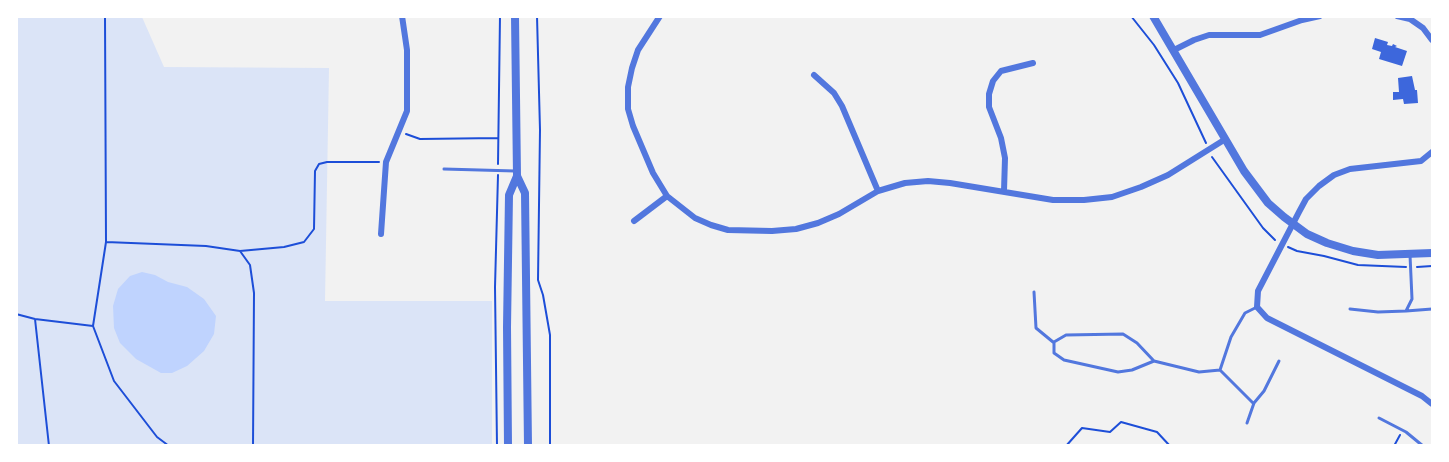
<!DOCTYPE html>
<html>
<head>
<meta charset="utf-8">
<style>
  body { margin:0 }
  #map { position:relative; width:1449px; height:462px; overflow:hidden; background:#f2f2f2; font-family:"Public Sans",sans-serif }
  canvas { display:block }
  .frame { position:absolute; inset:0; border:18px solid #fff; pointer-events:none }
</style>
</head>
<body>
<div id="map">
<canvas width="1449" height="462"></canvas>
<div class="frame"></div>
</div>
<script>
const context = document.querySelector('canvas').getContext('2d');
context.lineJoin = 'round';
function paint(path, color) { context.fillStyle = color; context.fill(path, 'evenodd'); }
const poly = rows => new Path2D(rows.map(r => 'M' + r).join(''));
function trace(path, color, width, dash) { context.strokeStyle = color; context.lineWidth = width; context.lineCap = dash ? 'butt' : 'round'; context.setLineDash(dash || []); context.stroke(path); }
paint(poly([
  [16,17,142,17,164,67,329,68,325,301,492,301,492,445,17,445]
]), '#dbe4f7');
paint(poly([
  [142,272,155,275,168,282,187,287,204,299,216,316,214,334,204,351,187,366,172,373,161,373,136,359,120,343,114,328,113,306,118,289,130,276]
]), '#bfd3fe');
paint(poly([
  [1375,38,1388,42,1387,45,1392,46,1393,44,1397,46,1395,47,1407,51,1402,66,1379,59,1381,52,1372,49],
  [1412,76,1415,90,1417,90,1418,103,1404,104,1403,99,1393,100,1393,92,1399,92,1398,78]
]), '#3d67dc');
trace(poly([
  [105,16,106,242,93,326,114,381,157,437,169,446],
  [537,16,540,130,538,280,543,295,550,335,550,446],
  [1131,16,1154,45,1178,83,1206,143],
  [406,134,420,139,498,138],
  [1212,157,1263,228,1275,240],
  [498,164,500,16],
  [106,242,206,246,240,251,250,265,254,293,253,446],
  [1288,247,1297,251,1324,256,1358,265,1406,267],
  [240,251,284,247,304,242,314,229,315,171,319,164,327,162,379,162],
  [1417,267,1432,266],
  [16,314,35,319,93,326],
  [35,319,49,446],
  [497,446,495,287,498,175],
  [1066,446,1082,428,1110,432,1121,422,1157,432,1170,446],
  [1394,446,1400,435]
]), '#1d4ed8', 2);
trace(poly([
  [444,169,515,171],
  [1034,292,1036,328,1053,342],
  [1350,309,1378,312,1406,311,1412,299,1410,255],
  [1406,311,1432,309],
  [1154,361,1132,370,1118,372,1064,360,1054,353,1054,342,1066,335,1123,334,1137,343,1154,361,1199,372,1220,370],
  [1220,370,1231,337,1245,313,1257,307],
  [1220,370,1253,403],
  [1379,418,1406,432,1423,446],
  [1247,423,1254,403,1264,391,1279,361]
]), '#5277de', 3);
trace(poly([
  [660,16,638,50,632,68,628,87,628,109,633,126,653,173,667,196,695,218,711,225,728,230,772,231,796,229,818,223,839,214,878,191,905,183,928,181,950,183,1053,200,1084,200,1112,197,1141,187,1168,175,1224,140],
  [1397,16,1410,19,1423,28,1432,40],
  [1174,50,1194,40,1209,35,1260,35,1302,20,1320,16],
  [814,75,834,93,842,106,878,191],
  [1432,152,1421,161,1350,169,1334,175,1319,186,1306,199,1299,212,1258,291,1257,307,1267,318,1422,396,1432,404],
  [1004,191,1005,158,1001,138,989,107,989,94,993,81,1001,71,1033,63],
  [634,221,667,196],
  [381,234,386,162,407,111,407,50,402,16]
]), '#5277de', 6);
trace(poly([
  [515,16,517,176,525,193,528,446],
  [1153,16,1244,171,1268,203,1284,217,1307,234,1327,243,1353,251,1378,255,1432,253],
  [508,446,507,327,509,195,517,176]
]), '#5277de', 8);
</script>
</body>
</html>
